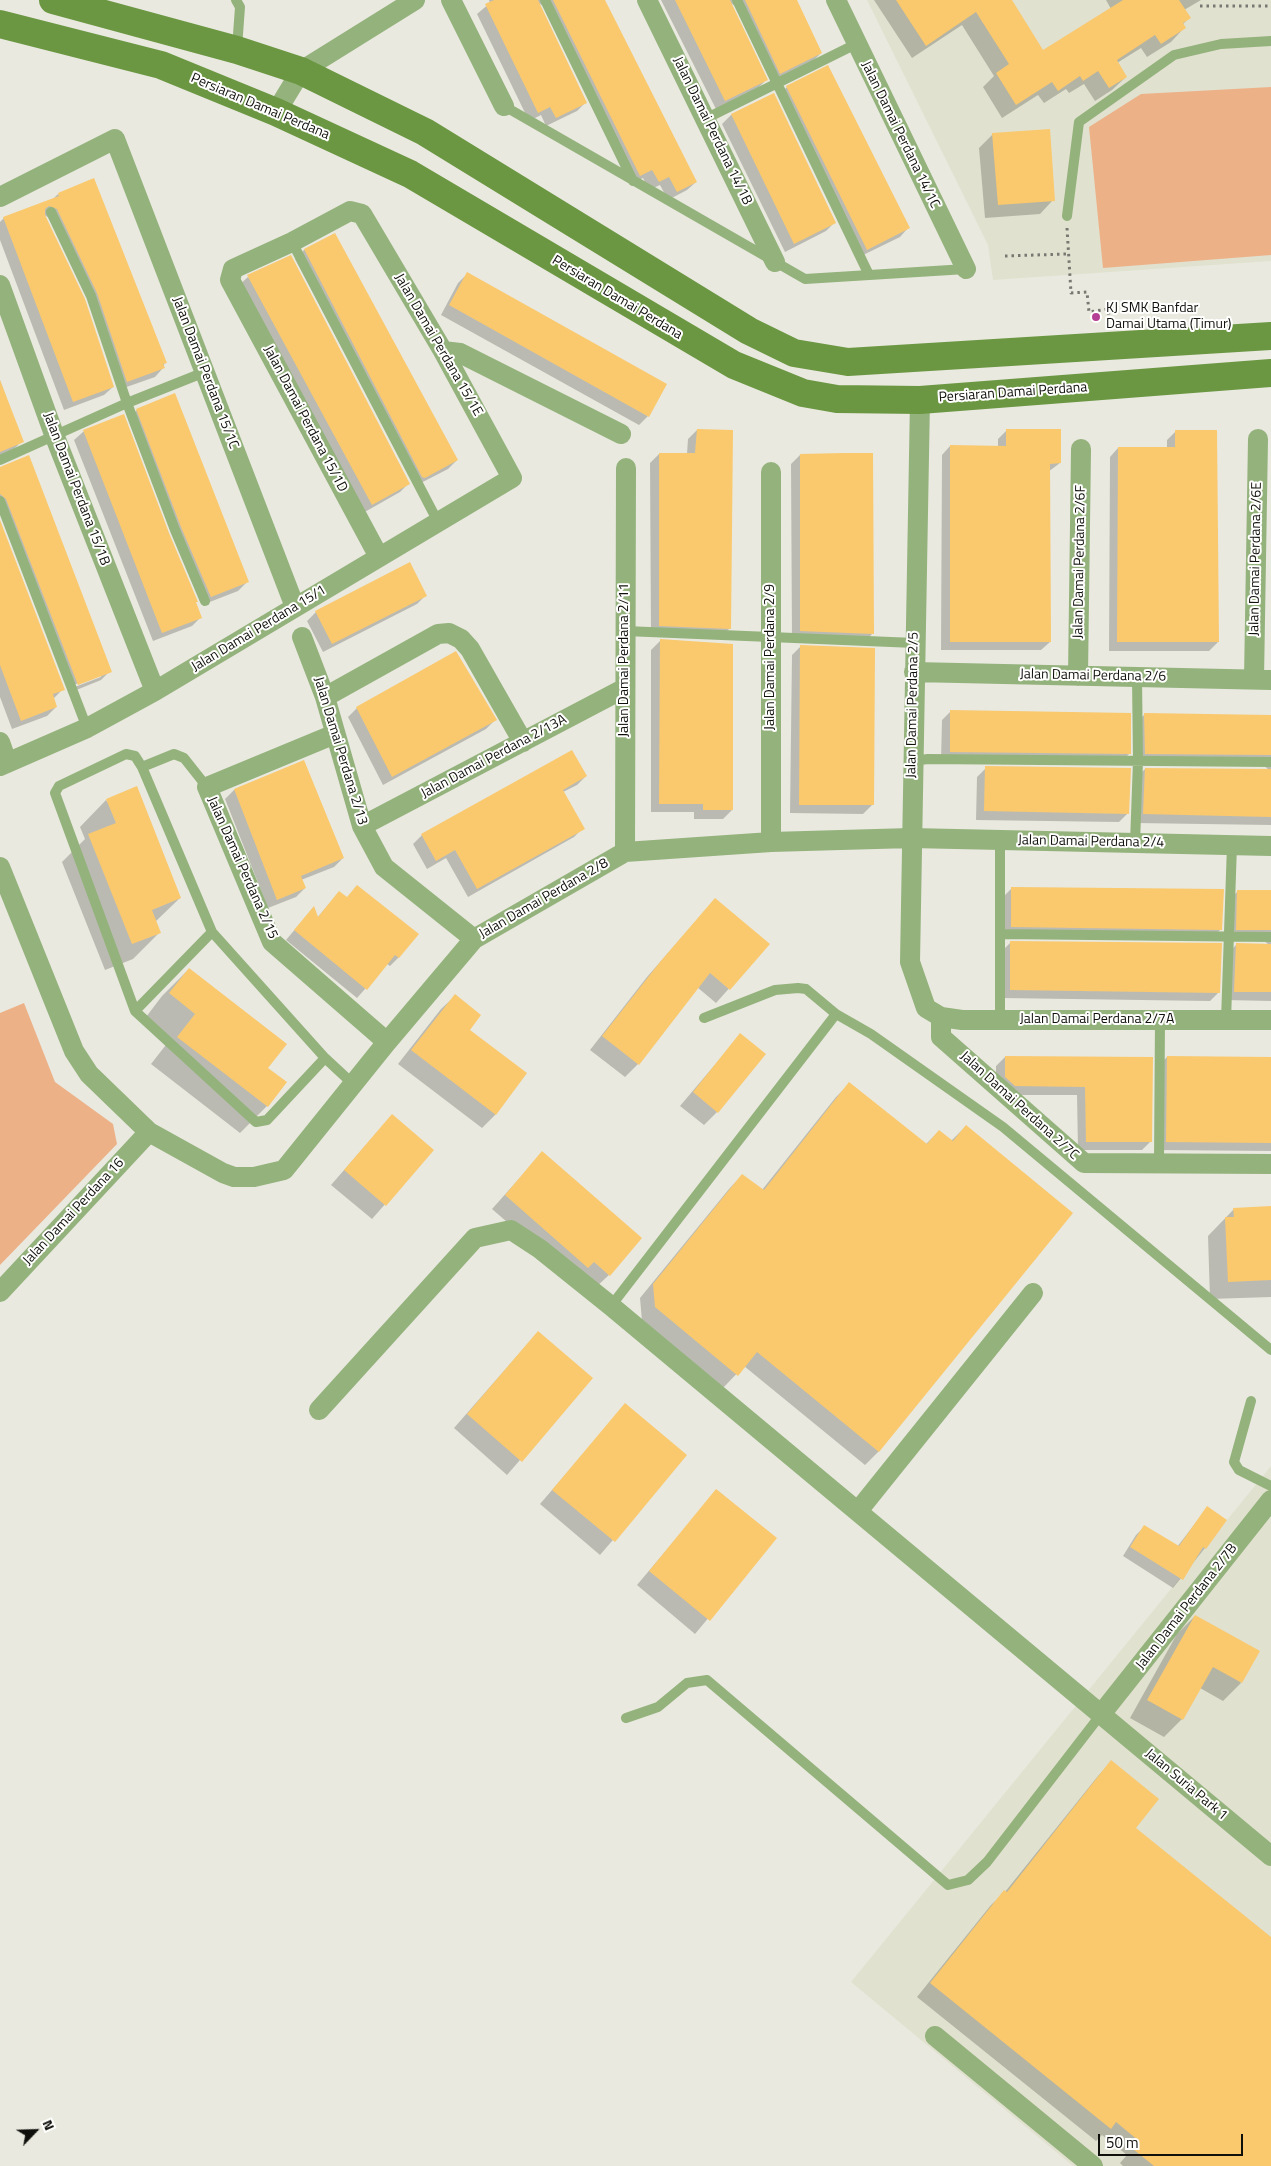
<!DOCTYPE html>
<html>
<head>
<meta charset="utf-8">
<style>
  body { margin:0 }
  #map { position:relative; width:1271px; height:2166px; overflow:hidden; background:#e9e9df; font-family:"Titillium Web",sans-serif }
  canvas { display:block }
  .north { position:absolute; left:10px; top:2106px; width:50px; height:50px; -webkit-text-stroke:4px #fffffe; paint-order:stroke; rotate:66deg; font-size:14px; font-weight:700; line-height:20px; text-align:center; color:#0f0f0c }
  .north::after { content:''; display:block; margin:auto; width:18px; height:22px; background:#0f0f0c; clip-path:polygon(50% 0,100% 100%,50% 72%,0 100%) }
  .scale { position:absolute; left:1098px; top:2134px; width:145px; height:22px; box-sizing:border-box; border:2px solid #0f0f0c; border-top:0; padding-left:6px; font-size:15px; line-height:18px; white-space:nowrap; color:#0f0f0c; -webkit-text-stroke:4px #fffffe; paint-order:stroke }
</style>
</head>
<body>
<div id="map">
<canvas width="1271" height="2166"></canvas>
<div class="north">N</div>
<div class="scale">50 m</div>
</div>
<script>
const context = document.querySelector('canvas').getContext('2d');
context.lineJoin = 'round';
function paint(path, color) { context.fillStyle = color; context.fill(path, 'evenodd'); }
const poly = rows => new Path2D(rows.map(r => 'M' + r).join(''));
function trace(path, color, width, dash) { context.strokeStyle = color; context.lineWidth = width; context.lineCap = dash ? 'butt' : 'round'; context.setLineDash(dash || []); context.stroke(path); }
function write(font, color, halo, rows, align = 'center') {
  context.font = font + ' "Titillium Web",sans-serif'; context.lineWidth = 4; context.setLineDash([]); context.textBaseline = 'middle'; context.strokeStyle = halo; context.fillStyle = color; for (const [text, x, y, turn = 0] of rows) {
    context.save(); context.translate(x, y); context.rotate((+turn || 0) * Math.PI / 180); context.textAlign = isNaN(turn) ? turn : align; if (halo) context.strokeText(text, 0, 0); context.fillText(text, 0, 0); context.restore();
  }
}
paint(poly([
  [867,0,1271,0,1271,261,993,280,988,245],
  [1271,1466,1271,2166,1073,2166,851,1982]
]), '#e1e1cf');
paint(poly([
  [1271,87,1271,255,1103,268,1089,127,1141,94],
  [24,1003,55,1082,113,1124,117,1144,0,1265,0,1013]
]), '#edb188');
paint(poly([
  [489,0,603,0,696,182,687,190,668,200,660,185,649,190,643,178,631,184,543,6,537,2,586,102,577,111,546,126,541,115,529,121,477,14,490,3],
  [661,0,794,0,821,53,812,62,771,82,735,6,729,2,766,80,757,89,716,109],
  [874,0,1010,0,1043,52,1111,9,1106,0,1201,0,1184,10,1189,18,1182,25,1184,28,1171,42,1147,57,1141,48,1117,63,1126,77,1112,90,1095,101,1084,84,1069,93,1066,89,1044,103,1038,95,1002,118,983,87,994,76,962,25,912,58],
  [787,87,908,228,900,237,857,258,778,96],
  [773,94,835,222,826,231,785,252,722,124,731,115],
  [993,134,1053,200,1040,214,985,218,979,148],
  [58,194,165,362,163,368,155,377,118,390,89,302,49,218,43,214,113,387,104,395,64,410,0,240,0,222,4,218,52,200],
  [334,234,457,460,448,469,415,486,295,259,304,250],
  [467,274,648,416,639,425,441,315,458,283],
  [248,277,409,483,400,492,363,513,239,285],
  [0,380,22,441,13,450,0,457],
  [137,410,247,582,238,591,202,605,173,537,128,419],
  [123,415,201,617,192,626,153,641,74,440,83,432],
  [697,430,730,628,721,637,651,634,650,463,659,454,687,454,688,439],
  [1007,430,1060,463,1048,472,1050,642,1041,650,941,650,942,455,950,446,998,447,998,439],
  [1176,431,1218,642,1209,651,1109,651,1110,457,1118,448,1167,448,1167,440],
  [800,455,872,634,864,643,792,640,791,464],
  [0,467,110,671,101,680,69,693,0,513],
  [101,674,101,677,72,688,71,686],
  [0,524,63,689,53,699,56,707,47,716,12,729,0,697],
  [426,595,417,604,323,652,307,621,316,612],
  [660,641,732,810,723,819,694,819,694,812,651,812,651,650],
  [801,646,872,805,863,814,790,813,792,655],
  [357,708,495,720,486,729,383,785,348,717],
  [951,711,1130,753,1121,762,941,761,942,720],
  [1145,714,1271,717,1271,825,1135,823,1136,778,1145,769,1269,770,1262,764,1136,762,1136,723],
  [303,761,343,858,334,867,301,880,305,888,296,897,268,908,225,799,234,790],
  [986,768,1128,813,1119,822,976,820,977,777],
  [586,776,577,785,563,792,583,828,574,837,468,897,446,858,427,869,413,844,422,835],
  [106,800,180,898,155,922,159,933,133,959,105,970,62,862,85,839,80,827],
  [1012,888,1221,929,1212,938,1002,936,1003,897],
  [1238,891,1271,891,1271,1001,1225,1000,1227,954,1236,945,1269,945,1262,939,1228,938,1229,900],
  [339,892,399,957,390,966,387,964,357,998,286,940,313,908,317,918],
  [715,899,768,945,716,1003,697,987,638,1064,625,1077,590,1050,647,977],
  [1011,942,1219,992,1210,1001,1001,998,1002,951],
  [189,969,266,1068,285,1083,267,1106,240,1133,151,1064,169,1041,143,1021,162,996],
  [455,996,468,1030,526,1074,495,1115,482,1128,398,1064,441,1009],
  [740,1035,717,1112,704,1125,680,1106],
  [1005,1057,1152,1058,1151,1141,1142,1150,1078,1150,1077,1095,1006,1095,996,1086,996,1066],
  [1167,1057,1271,1059,1271,1151,1158,1150,1158,1066],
  [849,1084,925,1145,939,1131,951,1141,966,1126,879,1451,865,1465,744,1366,723,1388,642,1321,640,1298,729,1189,742,1175,762,1190,836,1097],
  [392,1115,433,1150,372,1219,331,1185],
  [542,1153,609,1275,595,1288,574,1280,492,1209],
  [1271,1208,1271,1297,1210,1299,1208,1236,1234,1209],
  [538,1332,591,1378,507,1475,454,1428],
  [625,1405,685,1456,600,1555,540,1504],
  [717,1490,775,1538,695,1634,637,1585],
  [1207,1508,1205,1548,1173,1588,1123,1556,1136,1535,1145,1526,1177,1547],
  [1195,1616,1241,1683,1223,1701,1200,1688,1182,1719,1164,1737,1130,1718,1177,1634],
  [1111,1762,1134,1828,1271,1938,1271,2166,1123,2166,1120,2163,1127,2155,1102,2135,1096,2141,917,1997,991,1905,1005,1892,1098,1776]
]), '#0003');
paint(poly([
  [494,0,538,0,587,103,556,118,550,107,538,113,485,4],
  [553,0,605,0,697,182,677,192,669,177,659,182,652,170,640,176],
  [675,0,730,0,768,80,725,101],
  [745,0,797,0,822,53,780,74],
  [896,0,1012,0,1043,50,1123,0,1179,0,1191,18,1183,23,1186,28,1161,44,1155,35,1117,60,1127,77,1109,88,1098,71,1083,81,1080,76,1058,91,1052,82,1016,105,996,73,1009,64,976,12,926,46],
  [828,65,910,228,867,250,786,86],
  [774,93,836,223,794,244,731,114],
  [1050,129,1055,201,998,205,992,133],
  [94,178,167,363,163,364,165,368,127,382,97,293,57,209,49,206,45,209,45,215,85,299,114,387,73,402,3,217,59,196,58,193],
  [335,233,458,460,425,478,422,477,304,249],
  [291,255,410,484,372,505,247,275],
  [467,272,667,384,649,417,449,305],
  [0,380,24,442,0,452],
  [175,393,249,582,211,597,181,527,136,409],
  [124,414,169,533,198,602,196,602,202,618,162,633,83,430],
  [697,429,733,430,731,629,659,626,659,453,695,453],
  [1006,429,1061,429,1061,463,1050,464,1051,642,950,642,950,445,1006,446],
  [1175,430,1217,430,1219,642,1117,642,1118,447,1175,447],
  [844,453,873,453,874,634,800,631,800,454],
  [29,455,112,672,78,685,6,499,0,494,0,467],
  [0,520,65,690,53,694,57,707,21,721,0,665],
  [410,562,427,596,332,644,315,611],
  [660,639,733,644,733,810,703,810,703,804,659,804],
  [800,645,875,648,874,805,799,805],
  [456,651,497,720,392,777,356,707],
  [950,710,1131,713,1131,754,950,752],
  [1144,713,1271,715,1271,755,1145,754],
  [572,750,587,776,563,790,585,829,477,889,455,850,436,861,421,834],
  [304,760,344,858,301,876,306,888,277,900,234,789],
  [985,766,1131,768,1129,814,984,811],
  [1145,768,1271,769,1271,817,1143,814],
  [137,786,181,898,152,910,161,933,132,944,88,834,116,823,106,799],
  [357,885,419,934,399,958,395,955,367,990,294,930,314,906,318,917,339,891,347,897],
  [1011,887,1224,889,1222,930,1011,927],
  [1237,890,1271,890,1271,930,1236,930],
  [715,898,770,944,730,990,710,973,639,1065,602,1036,660,962],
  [1010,941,1222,943,1220,993,1010,990],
  [1236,943,1271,944,1271,992,1234,992],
  [189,968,287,1044,268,1068,287,1082,268,1107,177,1037,195,1014,169,993],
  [455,994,481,1015,470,1030,527,1073,496,1115,411,1050],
  [740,1033,766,1054,718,1113,693,1092],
  [1005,1056,1153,1057,1152,1142,1086,1142,1085,1087,1015,1086,1005,1077],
  [1167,1056,1271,1057,1271,1143,1166,1142],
  [849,1082,927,1144,939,1130,953,1141,966,1125,1073,1213,879,1452,757,1352,738,1376,655,1307,653,1284,742,1174,764,1190],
  [392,1114,434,1150,386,1206,344,1170],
  [542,1151,642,1238,610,1276,594,1262,588,1268,505,1195],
  [1271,1206,1271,1280,1228,1282,1225,1217,1234,1217,1233,1208],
  [538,1331,593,1378,522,1462,467,1414],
  [625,1403,687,1455,615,1542,552,1490],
  [716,1489,777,1538,710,1621,649,1571],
  [1207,1506,1227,1520,1206,1549,1203,1547,1183,1580,1130,1547,1144,1525,1179,1546],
  [1195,1615,1260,1651,1242,1683,1213,1667,1183,1720,1147,1700],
  [1111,1760,1159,1799,1136,1828,1271,1937,1271,2166,1154,2166,1133,2149,1139,2141,1116,2122,1111,2129,930,1983,1004,1890,1007,1892]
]), '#fac86d');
trace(poly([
  [1200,6,1271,6],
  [1067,228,1071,293,1087,292,1089,312,1108,309,1110,323],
  [1005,256,1067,254]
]), '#787872', 3, [2.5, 4]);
trace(poly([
  [236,0,240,7,237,48],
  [545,0,633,181],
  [737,0,869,275],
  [504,106,805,279,966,269],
  [707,118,856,44],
  [51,212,91,296,127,403,175,530,205,601],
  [1067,216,1079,122,1174,55,1221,44,1271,41],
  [292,242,438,522],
  [0,460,127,403,205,372],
  [0,501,87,728],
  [625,631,915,643],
  [912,761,928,759,1271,762],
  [142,767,174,754,184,758,207,787],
  [1000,840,1000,1020],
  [1135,843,1138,761,1137,677],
  [212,932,135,1011,256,1122,267,1120,325,1058],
  [1001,934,1271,937],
  [135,1011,55,793,59,786,126,754,135,756,142,767,212,932,325,1058,353,1084],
  [704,1018,775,990,798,988,806,989,836,1014],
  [1226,1020,1232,845],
  [1159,1163,1160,1019],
  [611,1306,836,1014,871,1034,1003,1127,1271,1350],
  [1251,1401,1234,1462,1239,1470,1271,1486],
  [626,1718,658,1707,687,1683,707,1680,948,1885,968,1880,987,1862,1102,1713]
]), '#94b27c', 10);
trace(poly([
  [451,0,504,106],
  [647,0,775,262],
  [836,0,966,269],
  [276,112,301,71,415,0],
  [0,197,115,139,295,607],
  [0,285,55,437,155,691],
  [443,351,460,353,621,434],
  [920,400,910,962,926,1008,941,1017,962,1020,1271,1020],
  [302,637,325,697,362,826,384,867,474,939],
  [914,672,1271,680],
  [1078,676,1081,449],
  [1254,679,1258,439],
  [325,697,438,634,449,633,461,639,470,649,523,742],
  [335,734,207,787,272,942,387,1042],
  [0,742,7,762],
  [0,766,87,728,155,691,512,478,443,351,362,214,350,211,292,242,233,269,230,280,379,557],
  [362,826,625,688],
  [771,842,771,472],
  [625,852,626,468],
  [0,867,74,1051,89,1074,149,1132,223,1173,234,1177,254,1177,284,1170,387,1042,474,939,625,852,771,842,911,838,1271,846],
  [941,1017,941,1037,1084,1163,1271,1164],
  [0,1292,149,1132],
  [319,1410,475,1238,511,1230,540,1249,611,1306,1271,1856],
  [858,1511,1033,1293],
  [1102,1713,1271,1500],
  [935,2036,1093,2166]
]), '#94b27c', 20);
trace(poly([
  [53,0,237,50,301,71,425,132,749,331,794,353,848,362,1271,336],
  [0,24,161,65,276,112,410,174,734,365,803,393,837,399,920,400,1271,373]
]), '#6b9742', 28);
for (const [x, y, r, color] of [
  [1096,317,5,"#b63f96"]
]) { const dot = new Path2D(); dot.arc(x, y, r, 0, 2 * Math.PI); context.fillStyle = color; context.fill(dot); trace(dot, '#fffffe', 2); }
write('14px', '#0f0f0c', '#fffffe', [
  ["Persiaran Damai Perdana",260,107,23],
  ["Jalan Damai Perdana 14/1B",712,131,64],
  ["Jalan Damai Perdana 14/1C",900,135,64],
  ["Persiaran Damai Perdana",617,298,31],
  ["Jalan Damai Perdana 15/1E",438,345,60],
  ["Jalan Damai Perdana 15/1C",205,373,69],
  ["Persiaran Damai Perdana",1013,393,-4],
  ["Jalan Damai Perdana 15/1D",305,419,62],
  ["Jalan Damai Perdana 15/1B",76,489,69],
  ["Jalan Damai Perdana 2/6E",1256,559,-89],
  ["Jalan Damai Perdana 2/6F",1080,562,-89],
  ["Jalan Damai Perdana 15/1",259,629,-31],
  ["Jalan Damai Perdana 2/9",771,657,-90],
  ["Jalan Damai Perdana 2/11",625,660,-90],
  ["Jalan Damai Perdana 2/6",1093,676,1],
  ["Jalan Damai Perdana 2/5",913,705,-89],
  ["Jalan Damai Perdana 2/13",340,751,73],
  ["Jalan Damai Perdana 2/13A",494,757,-28],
  ["Jalan Damai Perdana 2/4",1091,842,1],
  ["Jalan Damai Perdana 2/15",242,868,66],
  ["Jalan Damai Perdana 2/8",544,899,-30],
  ["Jalan Damai Perdana 2/7A",1097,1020],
  ["Jalan Damai Perdana 2/7C",1019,1106,42],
  ["Jalan Damai Perdana 16",74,1212,-47],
  ["Jalan Damai Perdana 2/7B",1187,1607,-52],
  ["Jalan Suria Park 1",1186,1785,40]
]);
write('14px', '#0f0f0c', '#fffffe', [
  ["KJ SMK Banfdar",1106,309],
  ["Damai Utama (Timur)",1106,325]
], 'left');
</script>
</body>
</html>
